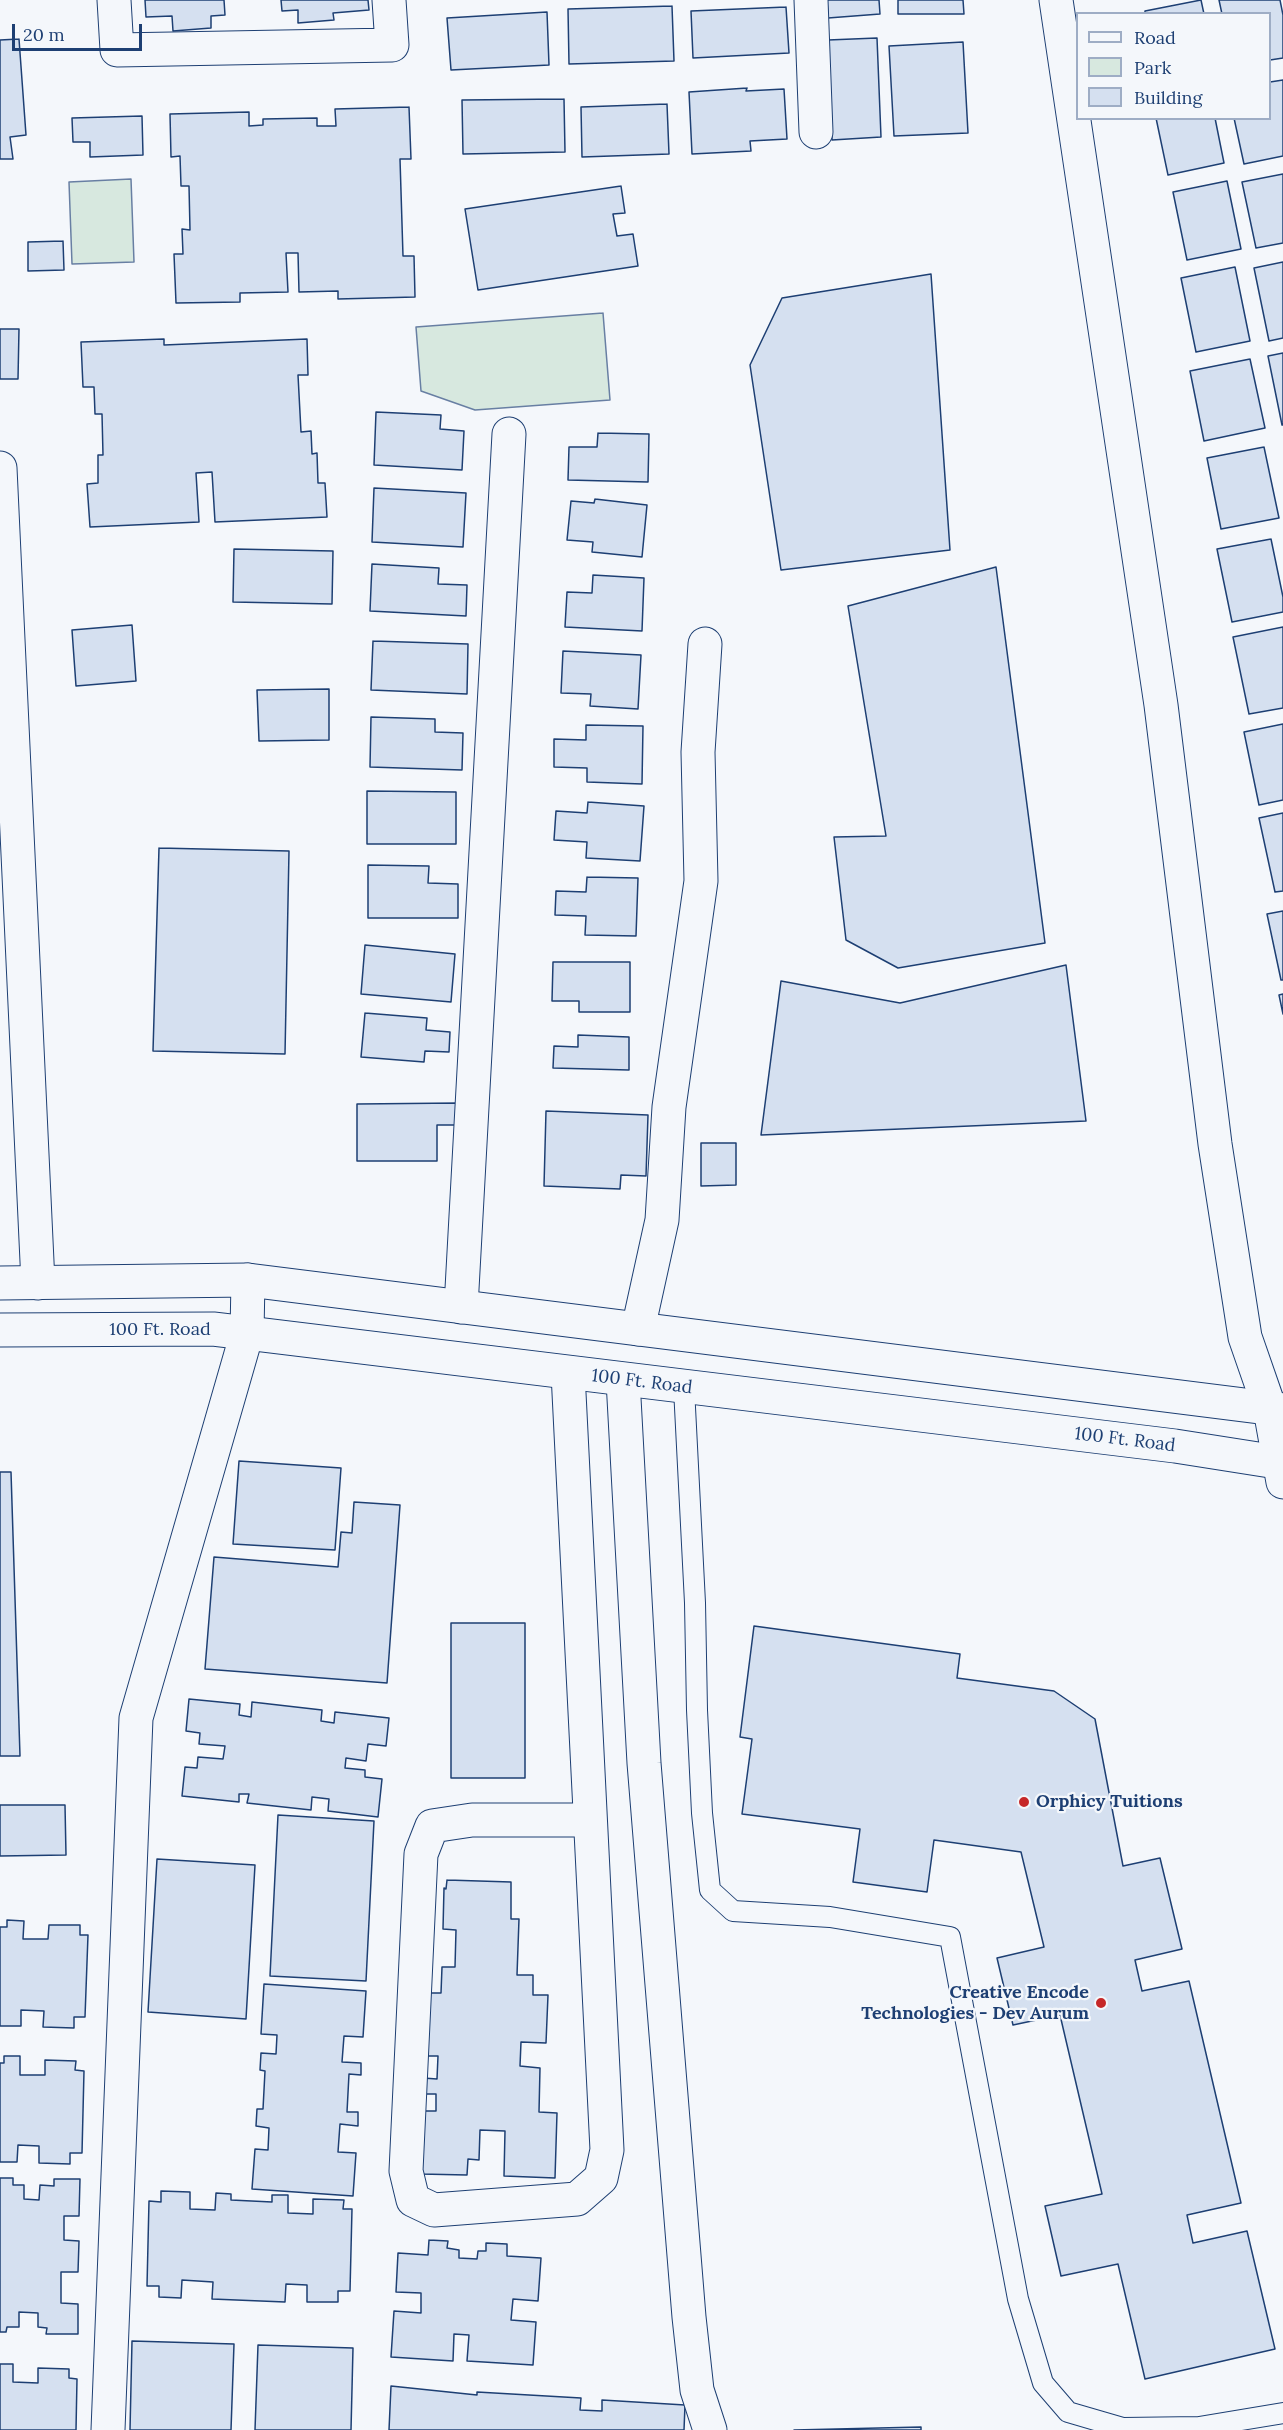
<!DOCTYPE html>
<html>
<head>
<meta charset="utf-8">
<style>
  body { margin:0 }
  #map { position:relative; width:1283px; height:2430px; overflow:hidden; background:#f4f7fb; font-family:Lora,serif }
  canvas { display:block }
  .legend { position:absolute; left:1076px; top:12px; width:195px; height:108px; box-sizing:border-box; background:#f4f7fb; border:2px solid #9eadc5; margin:0; padding:8px 10px; list-style:none; font-size:18px; color:#1d3f73 }
  .legend li { display:flex; align-items:center; gap:12px; height:30px }
  .legend b { width:30px; border:2px solid #9eadc5 }
  .scale { position:absolute; left:12px; top:24px; width:130px; height:27px; box-sizing:border-box; border:3px solid #1d3f73; border-top:0; padding-left:8px; font-size:18px; line-height:21px; white-space:nowrap; color:#1d3f73; -webkit-text-stroke:4px #f4f7fb; paint-order:stroke }
</style>
</head>
<body>
<div id="map">
<canvas width="1283" height="2430"></canvas>
<ul class="legend">
<li><b style="height:8px;background:#f4f7fb"></b>Road</li>
<li><b style="height:16px;background:#d7e8df"></b>Park</li>
<li><b style="height:16px;background:#d5e0f0"></b>Building</li>
</ul>
<div class="scale">20 m</div>
</div>
<script>
const context = document.querySelector('canvas').getContext('2d');
context.lineJoin = 'round';
function paint(path, color) { context.fillStyle = color; context.fill(path, 'evenodd'); }
const poly = rows => new Path2D(rows.map(r => 'M' + r).join(''));
function trace(path, color, width, dash) { context.strokeStyle = color; context.lineWidth = width; context.lineCap = dash ? 'butt' : 'round'; context.setLineDash(dash || []); context.stroke(path); }
function write(font, color, halo, rows, align = 'center') {
  context.font = font + ' Lora,serif'; context.lineWidth = 4.5; context.setLineDash([]); context.textBaseline = 'middle'; context.strokeStyle = halo; context.fillStyle = color; for (const [text, x, y, turn = 0] of rows) {
    context.save(); context.translate(x, y); context.rotate((+turn || 0) * Math.PI / 180); context.textAlign = isNaN(turn) ? turn : align; if (halo) context.strokeText(text, 0, 0); context.fillText(text, 0, 0); context.restore();
  }
}
const green = poly([
  [131,179,134,262,72,264,69,182,131,179],
  [603,313,610,400,475,410,421,391,416,327,603,313]
]);
paint(green, '#d7e8df');
trace(green, '#687fa3', 1.5);
const building = poly([
  [145,0,224,0,225,15,211,16,211,28,173,31,172,16,146,17,145,0],
  [281,0,368,0,369,10,333,13,334,20,298,23,298,10,282,11,281,0],
  [827,0,879,0,880,14,828,18,827,0],
  [898,0,963,0,964,14,898,14,898,0],
  [1201,0,1204,14,1145,14,1145,11,1201,0],
  [1219,0,1280,0,1283,15,1283,58,1270,60,1270,14,1222,14,1219,0],
  [672,6,674,61,569,64,568,9,672,6],
  [786,7,789,53,693,58,691,11,786,7],
  [547,12,549,65,451,70,447,18,547,12],
  [877,38,881,137,832,140,828,40,877,38],
  [19,39,26,135,10,137,13,159,0,159,0,40,19,39],
  [963,42,968,133,894,136,889,46,963,42],
  [1283,80,1283,156,1244,164,1234,118,1270,118,1270,82,1283,80],
  [747,88,746,91,784,89,787,139,750,141,751,151,692,154,689,92,747,88],
  [564,99,565,152,463,154,462,100,564,99],
  [667,104,669,154,582,157,581,107,667,104],
  [409,107,411,159,400,159,403,256,414,256,415,297,338,299,338,291,299,292,298,253,286,253,288,292,240,293,240,302,176,303,174,254,183,254,182,229,190,230,189,186,181,186,180,156,171,157,170,114,249,112,249,126,263,125,263,119,317,118,317,126,336,126,335,109,409,107],
  [142,116,143,155,90,157,90,142,73,142,72,118,142,116],
  [1156,118,1215,118,1224,163,1168,175,1156,118],
  [1283,174,1283,243,1256,248,1242,182,1283,174],
  [1227,181,1241,249,1187,260,1173,192,1227,181],
  [621,186,625,213,613,214,617,236,633,234,638,266,478,290,465,209,621,186],
  [63,241,64,270,28,271,28,242,63,241],
  [1283,262,1283,338,1269,341,1254,268,1283,262],
  [1235,267,1250,341,1196,352,1181,278,1235,267],
  [931,274,950,550,781,570,750,365,782,298,931,274],
  [0,329,19,329,18,379,0,379,0,329],
  [164,339,164,345,307,339,308,375,298,375,301,432,311,431,312,454,317,453,318,483,325,483,327,517,215,522,212,472,196,473,199,522,90,527,87,484,98,483,98,455,103,455,102,414,95,414,94,387,83,387,81,342,164,339],
  [1283,353,1283,425,1282,425,1268,356,1283,353],
  [1250,359,1265,428,1204,441,1190,371,1250,359],
  [376,412,441,415,440,429,464,431,462,470,374,465,376,412],
  [598,433,649,434,648,482,568,480,569,447,597,447,598,433],
  [1264,447,1279,518,1221,529,1207,458,1264,447],
  [374,488,466,493,463,547,372,542,374,488],
  [595,499,647,505,642,557,592,552,593,542,567,540,571,501,594,503,595,499],
  [1271,539,1283,597,1283,612,1232,622,1217,549,1271,539],
  [234,549,333,551,332,604,233,602,234,549],
  [372,564,439,568,438,584,467,585,466,616,370,611,372,564],
  [996,567,1045,943,898,968,846,940,834,837,886,836,848,606,996,567],
  [593,575,644,578,642,631,565,627,567,592,592,593,593,575],
  [132,625,136,681,76,686,72,630,132,625],
  [1283,627,1283,708,1249,714,1233,637,1283,627],
  [373,641,468,644,467,694,371,690,373,641],
  [563,651,641,655,638,709,590,706,591,694,561,693,563,651],
  [329,689,329,740,259,741,257,690,329,689],
  [371,717,435,719,435,732,463,733,462,770,370,767,371,717],
  [1283,724,1283,800,1259,805,1244,732,1283,724],
  [586,725,643,726,642,784,587,782,587,768,554,767,554,739,586,740,586,725],
  [367,791,456,792,456,844,367,844,367,791],
  [588,802,644,806,640,861,586,858,587,842,554,840,556,811,587,813,588,802],
  [1283,813,1283,891,1275,892,1259,818,1283,813],
  [159,848,289,851,285,1054,153,1051,159,848],
  [368,865,429,866,428,883,458,884,458,918,368,918,368,865],
  [587,877,638,878,636,936,585,935,586,916,555,915,556,891,586,892,587,877],
  [1283,911,1283,980,1281,980,1267,914,1283,911],
  [365,945,455,954,451,1002,361,994,365,945],
  [553,962,630,962,630,1012,579,1012,579,1001,552,1001,553,962],
  [1066,965,1086,1121,761,1135,781,981,900,1003,1066,965],
  [1283,994,1283,1014,1279,995,1283,994],
  [365,1013,427,1018,426,1030,450,1032,449,1052,425,1051,424,1062,361,1057,365,1013],
  [578,1035,629,1037,629,1070,553,1068,554,1046,578,1047,578,1035],
  [459,1103,459,1125,437,1125,437,1161,357,1161,357,1104,459,1103],
  [546,1111,648,1115,646,1176,621,1175,620,1189,544,1186,546,1111],
  [701,1143,736,1143,736,1185,701,1186,701,1143],
  [239,1461,341,1468,335,1550,233,1544,239,1461],
  [0,1472,11,1472,20,1756,0,1756,0,1472],
  [354,1502,400,1505,387,1683,205,1669,214,1557,338,1567,341,1532,352,1533,354,1502],
  [451,1623,525,1623,525,1778,451,1778,451,1623],
  [754,1626,960,1654,957,1678,1054,1691,1095,1719,1123,1866,1160,1858,1182,1949,1135,1960,1142,1991,1189,1981,1241,2203,1187,2215,1193,2243,1247,2231,1275,2349,1145,2379,1118,2264,1061,2276,1045,2206,1102,2194,1060,2015,1013,2025,997,1958,1044,1947,1021,1852,934,1840,927,1892,853,1882,860,1829,742,1814,752,1739,740,1737,754,1626],
  [189,1699,240,1704,239,1715,251,1717,252,1702,322,1710,321,1721,334,1723,335,1712,389,1718,386,1746,368,1744,366,1761,346,1758,345,1768,365,1770,365,1777,382,1779,378,1817,328,1811,329,1799,312,1797,311,1810,247,1803,249,1794,239,1794,239,1802,182,1796,185,1767,197,1768,198,1757,223,1759,225,1746,199,1744,200,1733,186,1731,189,1699],
  [0,1805,65,1805,66,1855,0,1856,0,1805],
  [278,1815,374,1821,366,1981,270,1976,278,1815],
  [157,1859,255,1865,246,2019,148,2012,157,1859],
  [447,1880,511,1882,511,1919,519,1919,517,1975,533,1975,533,1995,548,1995,546,2043,521,2042,520,2066,540,2068,539,2112,557,2113,555,2178,504,2176,505,2131,480,2130,479,2160,468,2159,467,2175,420,2174,422,2111,436,2111,436,2094,423,2094,423,2078,437,2079,438,2056,424,2056,426,1993,441,1993,442,1967,455,1967,456,1930,443,1929,444,1888,446,1889,447,1880],
  [7,1920,24,1921,23,1939,48,1939,49,1925,80,1925,80,1935,88,1935,85,2017,74,2017,74,2028,43,2027,44,2011,21,2010,21,2026,0,2026,0,1927,7,1927,7,1920],
  [264,1984,366,1991,363,2037,344,2036,342,2062,361,2063,361,2075,349,2074,347,2112,358,2112,358,2126,340,2124,338,2152,356,2153,353,2196,252,2189,255,2149,268,2150,269,2128,256,2126,257,2109,263,2109,265,2071,260,2070,261,2053,276,2054,277,2035,261,2034,264,1984],
  [4,2056,20,2056,20,2075,45,2075,45,2060,76,2061,75,2070,84,2071,82,2153,70,2153,70,2164,39,2163,39,2146,18,2145,17,2162,0,2162,0,2063,4,2063,4,2056],
  [0,2178,13,2178,13,2185,24,2185,24,2199,39,2200,40,2185,54,2186,54,2179,80,2179,79,2216,64,2216,64,2240,79,2241,78,2272,61,2272,61,2303,78,2304,78,2334,46,2334,47,2328,38,2327,38,2313,19,2312,19,2327,7,2327,6,2332,0,2332,0,2178],
  [161,2191,190,2192,190,2209,215,2210,216,2193,231,2194,231,2200,272,2202,272,2195,288,2195,288,2213,313,2214,313,2199,344,2200,343,2209,352,2209,350,2291,338,2291,338,2302,307,2302,307,2285,286,2284,285,2302,212,2299,213,2282,182,2280,181,2298,159,2297,159,2286,147,2286,149,2201,161,2202,161,2191],
  [429,2240,448,2241,447,2248,459,2250,459,2258,477,2259,478,2251,486,2251,486,2243,507,2244,507,2256,541,2258,538,2301,513,2299,511,2320,536,2322,533,2365,467,2361,469,2335,454,2334,453,2361,391,2357,394,2311,421,2313,421,2293,396,2292,398,2253,428,2255,429,2240],
  [132,2341,234,2344,231,2430,130,2430,132,2341],
  [258,2345,353,2348,351,2430,255,2430,258,2345],
  [0,2364,13,2364,13,2382,38,2383,38,2368,69,2369,69,2378,77,2379,76,2430,0,2430,0,2364],
  [391,2386,477,2395,477,2392,581,2398,580,2410,602,2411,602,2400,685,2405,684,2430,389,2430,391,2386],
  [921,2427,921,2430,794,2430,921,2427]
]);
paint(building, '#d5e0f0');
trace(building, '#1d3f73', 1.5);
const lane = poly([
  [684,1388,695,1603,697,1710,702,1813,710,1890,733,1911,830,1917,950,1937,1018,2299,1043,2383,1068,2412,1123,2428,1199,2427,1283,2413]
]);
const street = poly([
  [114,0,117,50,392,45,389,0],
  [811,0,816,132],
  [0,468,38,1283],
  [461,1307,509,434],
  [638,1329,662,1220,669,1107,701,881,698,752,705,644],
  [568,1373,607,2150,601,2178,577,2199,434,2210,413,2200,406,2171,421,1854,432,1826,472,1820,590,1820],
  [623,1380,644,1763,689,2317,697,2390,710,2430],
  [108,2430,136,1718,247,1333,248,1280]
]);
const secondary = poly([
  [1056,0,1161,705,1215,1144,1245,1337,1270,1409,1283,1482]
]);
const primary = poly([
  [0,1283,248,1280,1283,1410],
  [0,1330,213,1329,247,1333,1175,1446,1283,1463]
]);
trace(lane, '#1d3f73', 22);
trace(street, '#1d3f73', 35);
trace(secondary, '#1d3f73', 35);
trace(primary, '#1d3f73', 35);
trace(lane, '#f4f7fb', 20);
trace(street, '#f4f7fb', 33);
trace(secondary, '#f4f7fb', 33);
trace(primary, '#f4f7fb', 33);
for (const [x, y, r, color] of [
  [1024,1802,6,"#c62828"],
  [1101,2003,6,"#c62828"]
]) { const dot = new Path2D(); dot.arc(x, y, r, 0, 2 * Math.PI); context.fillStyle = color; context.fill(dot); trace(dot, '#f4f7fb', 2); }
write('18px', '#1d3f73', '#f4f7fb', [
  ["100 Ft. Road",160,1330],
  ["100 Ft. Road",642,1382,7],
  ["100 Ft. Road",1125,1440,7]
]);
write('bold 18px', '#1d3f73', '#f4f7fb', [
  ["Orphicy Tuitions",1036,1802],
  ["Creative Encode",1089,1993,"right"],
  ["Technologies - Dev Aurum",1089,2014,"right"]
], 'left');
</script>
</body>
</html>
